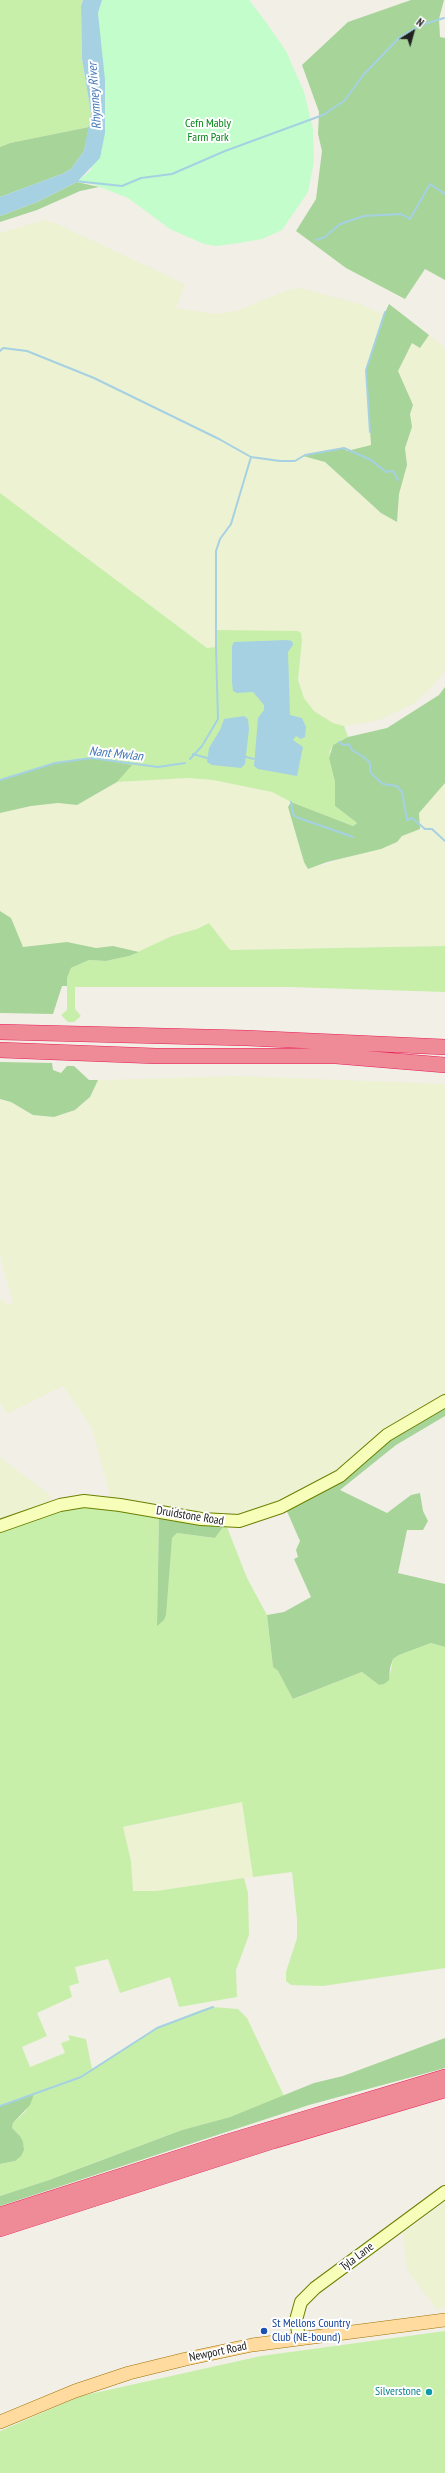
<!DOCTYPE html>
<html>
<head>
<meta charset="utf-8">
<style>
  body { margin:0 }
  #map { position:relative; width:445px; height:2473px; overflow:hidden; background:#f2efe7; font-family:"PT Sans Narrow",sans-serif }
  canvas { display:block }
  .north { position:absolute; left:393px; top:12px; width:40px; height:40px; -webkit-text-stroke:3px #fff; paint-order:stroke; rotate:37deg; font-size:11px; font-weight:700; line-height:16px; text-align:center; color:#212121 }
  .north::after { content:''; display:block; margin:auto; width:14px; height:18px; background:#212121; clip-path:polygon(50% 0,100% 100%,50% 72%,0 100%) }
</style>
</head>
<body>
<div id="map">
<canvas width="445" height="2473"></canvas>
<div class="north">N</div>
</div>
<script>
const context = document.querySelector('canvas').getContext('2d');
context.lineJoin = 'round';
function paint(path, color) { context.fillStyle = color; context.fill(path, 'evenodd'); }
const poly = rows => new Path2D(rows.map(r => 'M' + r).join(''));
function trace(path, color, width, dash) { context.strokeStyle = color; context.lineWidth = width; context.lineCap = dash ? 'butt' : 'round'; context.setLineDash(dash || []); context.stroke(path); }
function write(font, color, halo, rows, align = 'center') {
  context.font = font + ' "PT Sans Narrow",sans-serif'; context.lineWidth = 4; context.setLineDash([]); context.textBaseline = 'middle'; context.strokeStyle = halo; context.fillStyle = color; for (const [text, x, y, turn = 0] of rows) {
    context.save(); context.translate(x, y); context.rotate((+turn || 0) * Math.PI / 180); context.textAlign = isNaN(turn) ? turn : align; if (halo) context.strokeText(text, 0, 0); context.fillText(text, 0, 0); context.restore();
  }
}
paint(poly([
  [44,220,57,224,185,284,176,308,217,314,236,311,288,290,299,288,360,304,384,315,366,370,371,445,347,451,344,448,331,450,304,456,325,462,381,513,397,521,399,494,407,465,405,448,412,427,410,414,413,405,398,371,412,343,420,348,429,335,445,348,445,671,432,687,413,704,377,721,344,726,333,723,314,711,304,698,298,680,302,640,216,630,216,648,207,648,0,493,0,233],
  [188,778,213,780,272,792,291,802,288,807,304,862,319,866,397,842,402,836,420,829,419,813,445,783,445,946,230,950,209,923,197,929,172,936,139,952,113,946,96,948,67,942,23,947,11,918,0,911,0,813,31,806,58,803,77,805,117,782],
  [237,1076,445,1084,445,1396,341,1471,292,1498,238,1519,111,1499,92,1428,63,1386,7,1414,0,1402,0,1299,9,1305,13,1304,0,1255,0,1099,11,1102,33,1115,54,1117,69,1113,83,1104,90,1097,98,1080],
  [0,1457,51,1496,50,1502,0,1521],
  [242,1802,253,1877,156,1891,133,1891,131,1861,123,1828],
  [445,2202,445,2308,436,2309,407,2269,403,2233]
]), '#edf2d2');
paint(poly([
  [0,0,83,0,81,6,82,59,91,113,89,127,10,143,0,147],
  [0,493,207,648,216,647,216,630,298,631,301,633,302,640,298,680,304,698,314,711,333,723,344,726,348,737,333,745,330,751,329,758,335,782,335,806,357,823,353,826,291,802,272,792,213,780,188,778,117,782,131,765,22,774,0,780],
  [209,923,230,950,445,946,445,992,289,987,75,987,75,1009,81,1016,74,1022,68,1022,61,1015,67,1010,67,978,71,968,89,960,106,961,129,956,172,936,197,929],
  [93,1506,159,1515,157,1625,172,1538,177,1533,215,1538,223,1527,227,1527,247,1578,267,1615,273,1667,278,1671,294,1699,362,1672,379,1685,390,1675,393,1659,399,1655,431,1643,445,1647,445,1968,323,1986,291,1985,286,1981,286,1972,297,1938,297,1919,292,1872,253,1877,242,1802,123,1827,131,1861,133,1891,156,1891,244,1878,248,1893,249,1935,236,1970,237,1997,179,2007,170,1977,120,1993,108,1959,75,1967,79,1983,69,1986,72,1997,37,2013,47,2036,22,2047,30,2067,65,2053,61,2043,70,2040,68,2035,86,2039,92,2069,157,2028,201,2010,213,2007,238,2009,247,2018,284,2096,230,2117,182,2130,49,2180,0,2196,0,2164,15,2161,20,2136,12,2128,13,2123,25,2112,34,2094,0,2106,0,1530,55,1512],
  [445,2331,445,2473,0,2473,0,2431,81,2396,261,2356]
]), '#c8efaa');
paint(poly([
  [411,0,444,0,439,19,440,37,445,38,445,280,425,269,405,299,346,268,296,231,316,199,322,151,318,134,319,112,302,65,348,22],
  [89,127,84,151,71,169,62,174,0,197,0,147,10,143],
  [77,182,99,187,80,191,37,210,0,222,0,216,37,202],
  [389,304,429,335,420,348,412,343,398,371,413,405,410,414,412,427,405,448,407,465,399,494,397,522,381,513,325,462,303,456,331,450,344,448,347,451,371,445,366,370,382,319],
  [445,687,445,783,419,813,420,829,402,836,397,842,381,849,327,862,308,869,304,862,288,807,291,802,353,826,357,823,335,806,335,782,329,758,333,745,348,737,387,728,439,695],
  [91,758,132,765,117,782,77,805,58,803,31,806,0,813,0,780,55,763],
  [0,911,11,918,23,947,67,942,96,948,113,946,139,952,129,956,106,961,89,960,71,968,67,978,67,986,62,986,53,1014,0,1013],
  [0,1062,52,1063,53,1070,61,1073,67,1066,74,1066,89,1080,98,1080,90,1097,75,1110,54,1117,33,1115,11,1102,0,1099],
  [445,1404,445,1416,396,1445,340,1490,387,1513,411,1495,420,1493,423,1511,428,1521,423,1530,407,1530,398,1573,445,1584,445,1647,431,1643,399,1655,393,1659,390,1668,389,1680,384,1684,379,1685,362,1672,293,1699,278,1671,273,1667,267,1615,284,1612,311,1597,294,1559,298,1557,296,1550,300,1541,286,1509,389,1439],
  [159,1515,223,1527,215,1538,177,1533,172,1538,166,1615,164,1620,157,1626],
  [445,2038,445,2068,309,2105,0,2206,0,2196,49,2180,182,2130,230,2117,314,2083,343,2076],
  [34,2094,30,2105,13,2123,12,2128,20,2136,23,2142,24,2150,21,2156,15,2161,0,2164,0,2106]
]), '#a7d499');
paint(poly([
  [102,0,249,0,266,22,286,51,304,92,313,129,314,162,308,192,282,230,262,239,239,243,217,246,204,244,170,229,128,198,92,184,77,182,91,170,100,41,98,13]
]), '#c3fdcb');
paint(poly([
  [83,0,102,0,98,13,105,80,105,133,100,158,77,182,37,202,0,216,0,197,62,174,71,169,84,151,91,113,82,59,81,6],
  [287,640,292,641,293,645,288,652,290,715,302,718,306,727,305,737,301,739,296,736,293,740,303,747,297,776,258,769,254,766,258,718,264,710,264,705,253,692,237,693,233,691,232,682,232,646,234,642],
  [244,716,248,719,249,729,245,764,241,768,212,765,207,762,209,748,220,730,224,719]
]), '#a5d1e2');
trace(poly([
  [75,181,122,186,141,178,172,174,225,151,323,115,344,101,364,74,400,37,421,25,444,18],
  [316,240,325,237,340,224,364,216,401,214,410,219,430,184,445,194],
  [0,351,3,348,27,351,94,378,219,439,251,457,280,461,295,461,305,455,344,448,371,460,386,472,393,471,398,480],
  [370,432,366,370,385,312],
  [339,742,343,745,349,744,352,750,365,758,370,763,370,772,376,778,383,784,397,786,402,792,407,820,412,818,425,829,432,829,445,841],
  [193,754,207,758],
  [246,757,254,759],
  [190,759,202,746,218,719,216,648,216,551,220,539,231,524,251,457],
  [0,780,55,763,91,758,158,767,185,763],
  [291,802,293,814,296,817,353,837],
  [0,2106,81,2077,157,2028,213,2007]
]), '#a5d1e2', 2);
const secondary = poly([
  [0,1526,60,1505,84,1501,120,1505,201,1519,239,1521,281,1507,340,1476,387,1435,445,1401],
  [299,2338,296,2320,301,2302,315,2288,445,2192]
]);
const primary = poly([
  [0,2422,75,2391,129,2373,186,2359,252,2345,445,2320]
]);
const highway = poly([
  [0,1032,246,1038,445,1047],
  [0,1050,156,1056,336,1056,445,1065],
  [0,2215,227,2142,445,2077],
  [0,2229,273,2141,445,2090]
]);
trace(secondary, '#6b8000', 14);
trace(primary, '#9e7300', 14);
trace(highway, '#e81c56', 16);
trace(secondary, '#f6feb9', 12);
trace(primary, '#ffdb9f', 13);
trace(highway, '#ee8b97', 15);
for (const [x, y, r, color] of [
  [264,2331,4,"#1a4fb4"],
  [429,2392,4,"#0f9aa8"]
]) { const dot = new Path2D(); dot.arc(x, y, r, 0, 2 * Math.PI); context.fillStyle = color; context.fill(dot); trace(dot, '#fff', 1.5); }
write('12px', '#048517', '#fff', [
  ["Cefn Mably",208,124],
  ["Farm Park",208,138]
]);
write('12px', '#212121', '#fff', [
  ["Druidstone Road",190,1516,9],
  ["Tyla Lane",357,2257,-37],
  ["Newport Road",218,2352,-12]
]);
write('12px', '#164399', '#fff', [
  ["St Mellons Country",272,2324],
  ["Club (NE-bound)",272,2338]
], 'left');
write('12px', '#0d838f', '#fff', [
  ["Silverstone",421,2392]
], 'right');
write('italic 13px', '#4578b9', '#fff', [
  ["Rhymney River",95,96,-94],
  ["Nant Mwlan",116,754,6]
]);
</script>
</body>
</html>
